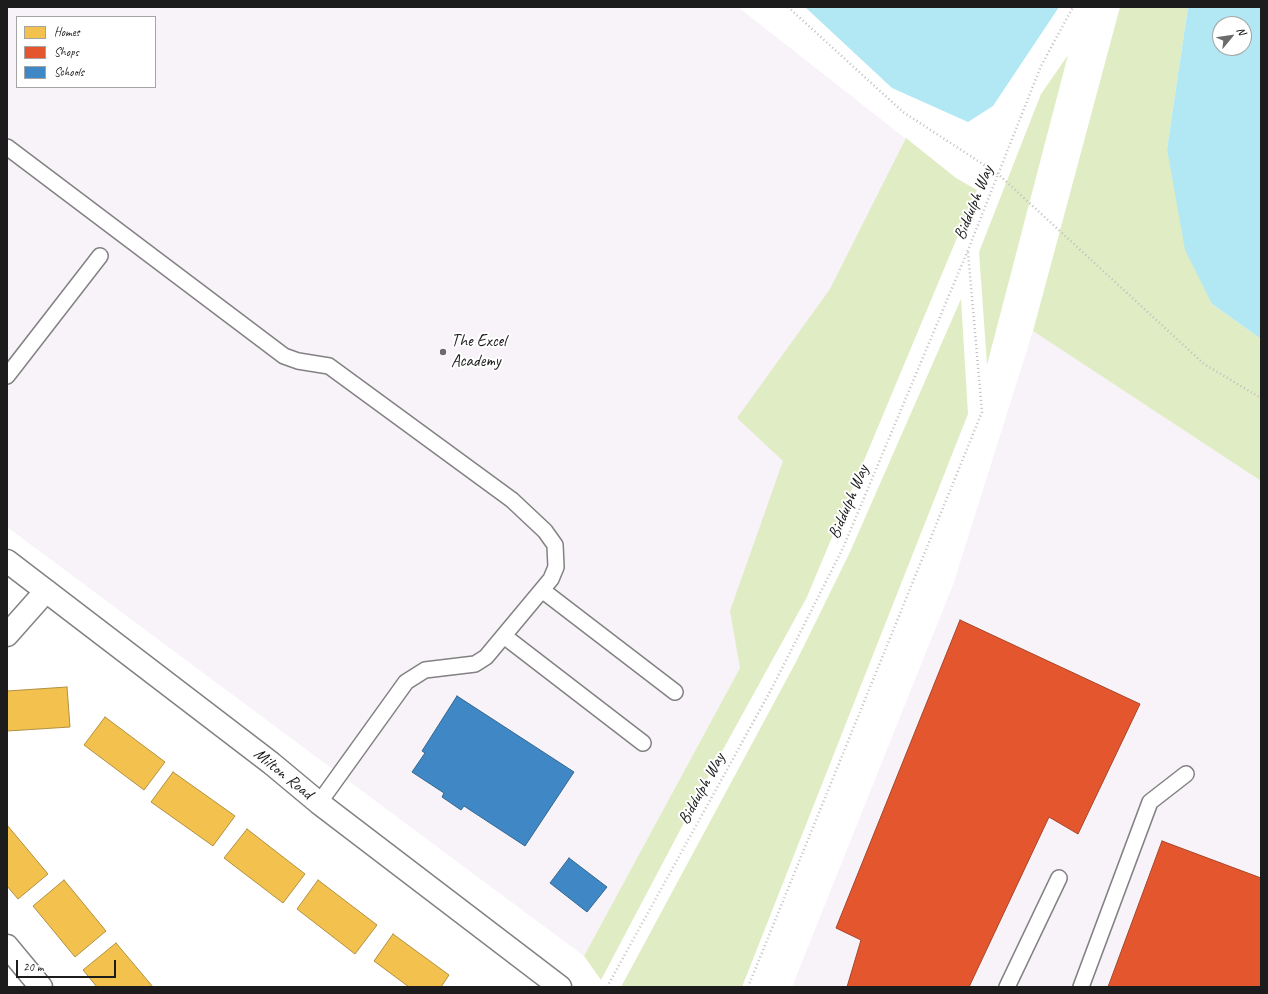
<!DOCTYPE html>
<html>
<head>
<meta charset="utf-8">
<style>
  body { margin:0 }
  #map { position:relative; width:1268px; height:994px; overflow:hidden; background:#fff; font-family:Caveat,sans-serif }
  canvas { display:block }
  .frame { position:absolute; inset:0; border:8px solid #1c1c1c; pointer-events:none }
  .legend { position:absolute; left:16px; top:16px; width:140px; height:72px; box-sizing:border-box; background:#fff; border:1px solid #a4a4a4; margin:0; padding:5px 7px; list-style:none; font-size:12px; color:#1c1c1c }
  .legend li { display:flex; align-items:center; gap:8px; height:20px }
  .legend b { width:20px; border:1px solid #a4a4a4 }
  .north { position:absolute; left:1212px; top:16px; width:40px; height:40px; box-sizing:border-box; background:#fff; border:1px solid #a4a4a4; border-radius:50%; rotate:61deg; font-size:11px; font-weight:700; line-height:16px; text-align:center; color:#1c1c1c }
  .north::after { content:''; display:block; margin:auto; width:14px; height:18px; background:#6b6b6b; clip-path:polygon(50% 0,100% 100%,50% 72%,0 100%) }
  .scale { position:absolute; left:16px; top:960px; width:100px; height:18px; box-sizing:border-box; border:2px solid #1c1c1c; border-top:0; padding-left:5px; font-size:12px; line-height:14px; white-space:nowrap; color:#1c1c1c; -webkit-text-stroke:3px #fff; paint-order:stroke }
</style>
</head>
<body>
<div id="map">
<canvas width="1268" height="994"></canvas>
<div class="frame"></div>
<ul class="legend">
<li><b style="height:11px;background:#f2c14e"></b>Homes</li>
<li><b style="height:11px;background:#e4572e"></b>Shops</li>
<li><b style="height:11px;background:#3f88c5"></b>Schools</li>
</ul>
<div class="north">N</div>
<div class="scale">20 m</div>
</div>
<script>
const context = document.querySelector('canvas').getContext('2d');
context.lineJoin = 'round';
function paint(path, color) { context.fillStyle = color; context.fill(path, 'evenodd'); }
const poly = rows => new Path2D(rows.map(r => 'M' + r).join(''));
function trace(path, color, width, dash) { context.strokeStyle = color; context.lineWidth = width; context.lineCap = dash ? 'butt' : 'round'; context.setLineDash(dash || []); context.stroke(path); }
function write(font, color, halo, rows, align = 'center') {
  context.font = font + ' Caveat,sans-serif'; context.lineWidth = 4; context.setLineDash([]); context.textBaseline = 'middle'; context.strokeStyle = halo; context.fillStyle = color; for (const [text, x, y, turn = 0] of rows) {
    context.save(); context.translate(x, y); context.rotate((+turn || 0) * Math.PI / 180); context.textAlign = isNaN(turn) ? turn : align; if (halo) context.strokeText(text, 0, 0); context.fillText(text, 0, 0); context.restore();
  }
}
paint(poly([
  [7,7,738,7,956,178,740,668,584,956,7,527],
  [17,17,155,17,155,87,17,87],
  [1033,331,1261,481,1261,987,792,987,953,585]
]), '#f8f2f9');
paint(poly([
  [1120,7,1188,7,1167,149,1212,304,1261,339,1261,481,1033,331],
  [1068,55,987,365,979,252,1041,94],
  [906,138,956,178,977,190,807,597,714,766,601,980,584,956,740,668,730,611,783,461,737,418,830,289],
  [961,299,968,414,742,987,621,987,797,660,850,552]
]), '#e0edc4');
paint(poly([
  [805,7,1059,7,993,106,968,122,892,88],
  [1188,7,1261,7,1261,339,1212,304,1185,250,1167,149],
  [1220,24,1244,24,1244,48,1220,48]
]), '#b1e8f4');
const homes = poly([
  [67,687,70,727,7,731,7,691,67,687],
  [105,717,165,762,144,790,84,745,105,717],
  [173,772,235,816,213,846,151,802,173,772],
  [7,825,48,874,18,899,7,886,7,825],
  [247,829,305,874,283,903,224,858,247,829],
  [64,880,106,931,75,957,33,906,64,880],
  [318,880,377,925,355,954,297,909,318,880],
  [393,934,449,975,441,987,409,987,374,961,393,934],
  [116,943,153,987,97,987,83,970,116,943]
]);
paint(homes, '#f2c14e');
trace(homes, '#b2903f', 1);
const shops = poly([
  [960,620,1140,704,1078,834,1049,817,969,987,847,987,861,940,836,928,960,620],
  [1162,841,1261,878,1261,987,1108,987,1162,841]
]);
paint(shops, '#e4572e');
trace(shops, '#a84529', 1);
const schools = poly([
  [457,696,574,772,525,846,464,806,461,810,442,797,444,793,412,772,425,753,422,751,457,696],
  [569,858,607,887,587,912,550,883,569,858]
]);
paint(schools, '#3f88c5');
trace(schools, '#346892', 1);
const lane = poly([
  [7,147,284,356,298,361,329,366,512,500,545,531,555,545,556,567,551,579,486,657,475,664,425,670,406,682,319,803],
  [7,376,100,256],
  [542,590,675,692],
  [504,636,643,743],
  [1007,987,1059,878],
  [1081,987,1150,802,1186,774]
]);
const street = poly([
  [7,635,46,591],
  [7,946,41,987]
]);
const secondary = poly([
  [7,561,271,763,319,803,560,987]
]);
trace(lane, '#828282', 18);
trace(street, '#828282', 25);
trace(secondary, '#828282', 25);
trace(poly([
  [788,7,903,112,998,174,1204,364,1261,398],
  [607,987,772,688,843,548,968,250,1041,66,1073,7],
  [748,987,982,412,968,252]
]), '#bebebe', 2.5, [1, 3]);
trace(lane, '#fff', 15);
trace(street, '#fff', 22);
trace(secondary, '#fff', 22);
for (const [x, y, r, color] of [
  [443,352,4,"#6b6b6b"]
]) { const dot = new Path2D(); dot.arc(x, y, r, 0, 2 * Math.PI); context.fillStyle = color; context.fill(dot); trace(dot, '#fff', 1.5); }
write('17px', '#1c1c1c', '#fff', [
  ["Biddulph Way",974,203,-68],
  ["Biddulph Way",849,502,-67],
  ["Milton Road",283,774,39],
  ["Biddulph Way",702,789,-61]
]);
write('17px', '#1c1c1c', '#fff', [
  ["The Excel",451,342],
  ["Academy",451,362]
], 'left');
</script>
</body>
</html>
